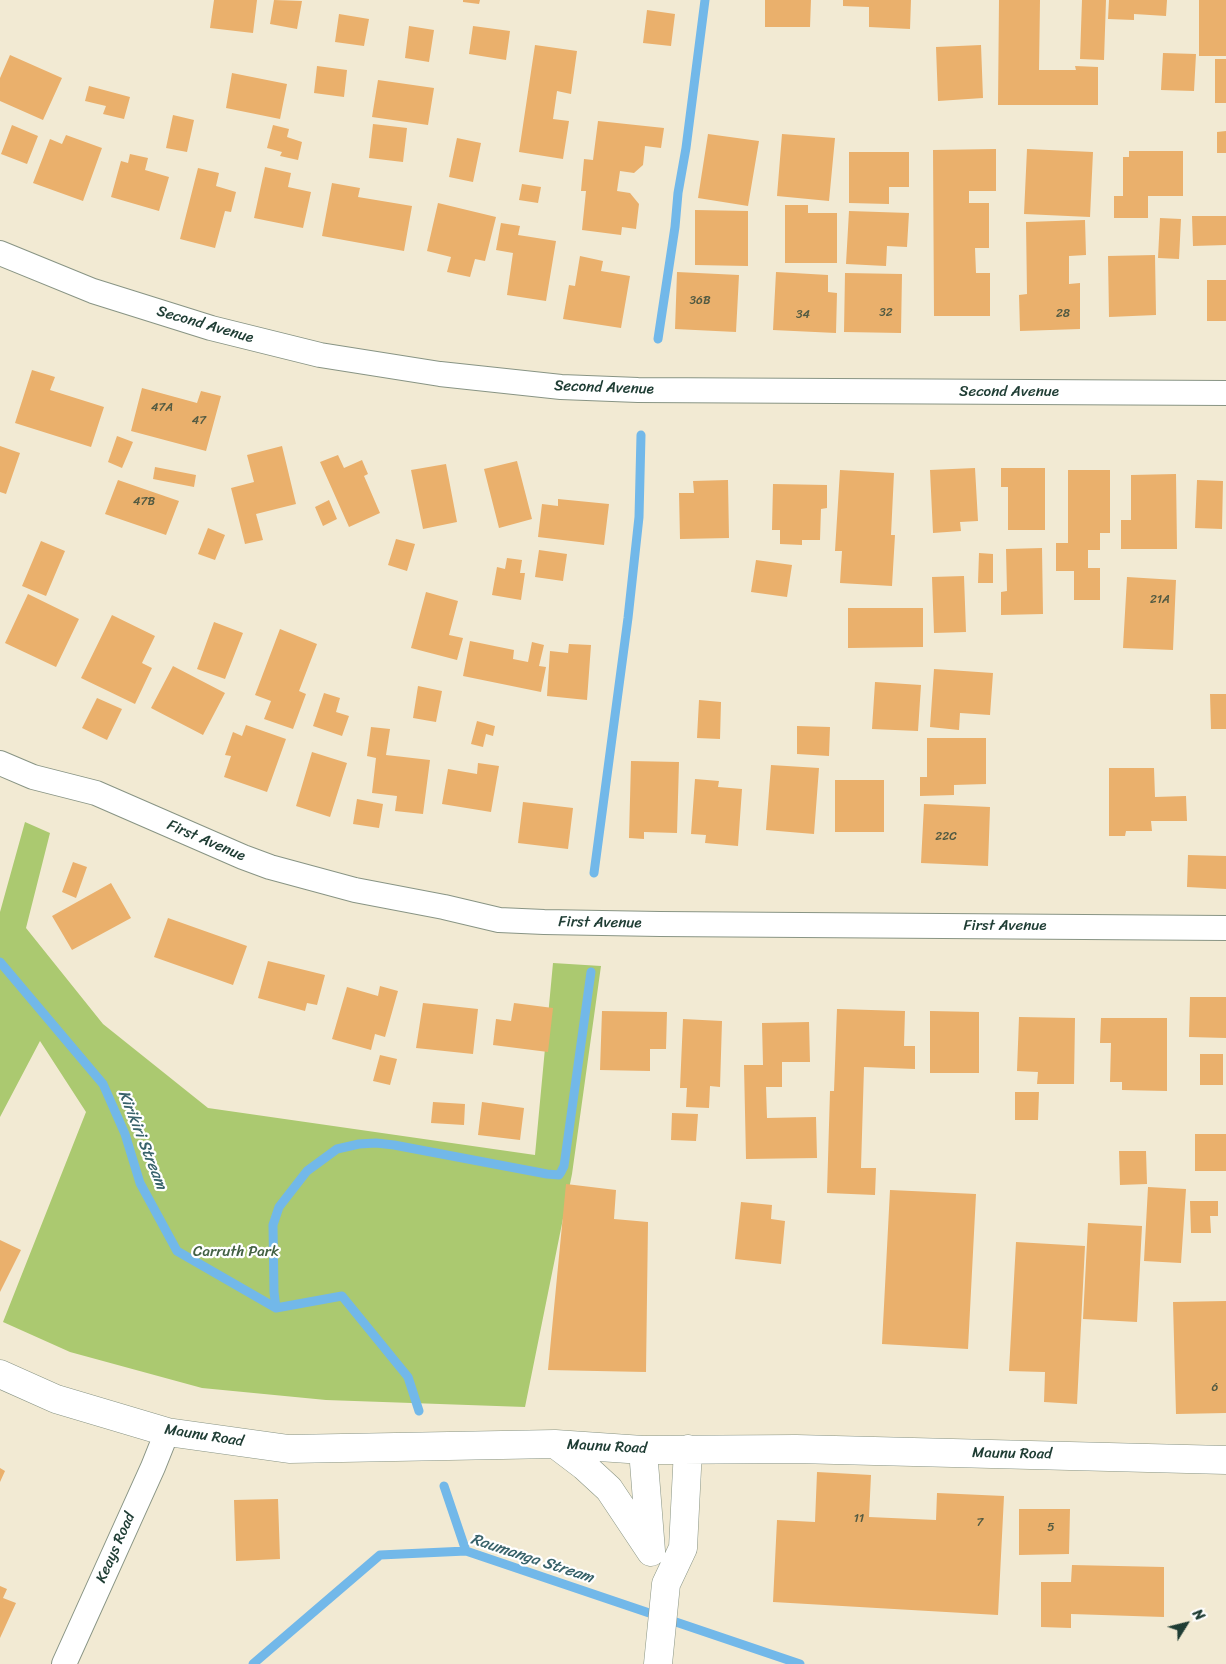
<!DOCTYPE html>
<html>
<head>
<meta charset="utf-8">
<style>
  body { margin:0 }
  #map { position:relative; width:1226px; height:1664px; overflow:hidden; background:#f2ead3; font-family:Sriracha,sans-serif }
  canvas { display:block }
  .north { position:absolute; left:1161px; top:1599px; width:50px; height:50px; -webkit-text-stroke:4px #fff; paint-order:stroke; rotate:54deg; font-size:14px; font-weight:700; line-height:20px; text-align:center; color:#1f3d34 }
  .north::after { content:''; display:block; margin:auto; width:18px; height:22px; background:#1f3d34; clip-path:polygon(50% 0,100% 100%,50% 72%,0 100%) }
</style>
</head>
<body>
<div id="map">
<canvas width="1226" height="1664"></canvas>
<div class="north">N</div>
</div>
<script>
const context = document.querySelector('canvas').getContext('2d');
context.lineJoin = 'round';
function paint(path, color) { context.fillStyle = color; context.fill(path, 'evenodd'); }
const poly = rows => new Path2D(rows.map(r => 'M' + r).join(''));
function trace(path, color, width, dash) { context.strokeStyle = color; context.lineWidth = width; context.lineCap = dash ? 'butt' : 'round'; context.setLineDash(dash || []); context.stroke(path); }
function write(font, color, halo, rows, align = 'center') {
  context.font = font + ' Sriracha,sans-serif'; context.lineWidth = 4.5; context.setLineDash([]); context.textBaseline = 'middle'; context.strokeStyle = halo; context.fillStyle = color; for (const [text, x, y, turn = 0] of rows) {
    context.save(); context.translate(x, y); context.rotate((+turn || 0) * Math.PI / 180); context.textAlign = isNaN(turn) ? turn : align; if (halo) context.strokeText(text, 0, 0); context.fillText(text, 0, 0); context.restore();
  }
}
paint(poly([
  [25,822,50,833,26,928,103,1024,208,1108,535,1155,553,963,601,966,572,1174,525,1407,326,1400,202,1388,70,1352,3,1322,86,1112,40,1041,0,1117,0,912]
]), '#abc970');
trace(poly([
  [658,339,675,227,678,193,686,148,705,0],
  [594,873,628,618,639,517,641,435],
  [0,962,103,1084,125,1134,140,1183,177,1251,276,1308,342,1296,408,1377,419,1411],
  [276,1308,274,1292,273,1225,279,1207,307,1171,337,1149,359,1144,376,1143,394,1145,547,1174,559,1175,561,1172,564,1166,591,972],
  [444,1486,466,1551],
  [253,1664,380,1555,466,1551,800,1664]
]), '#72b8e9', 9);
paint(poly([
  [214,0,257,0,253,33,210,28],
  [274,0,302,1,297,29,270,24],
  [463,0,480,0,479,4,463,2],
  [765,0,811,0,810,27,765,27],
  [843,0,911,0,910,29,869,27,869,7,843,6],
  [999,0,1040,0,1039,70,1076,70,1075,66,1098,67,1098,105,998,105],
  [1082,0,1106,0,1104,60,1080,59],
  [1109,0,1167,0,1166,16,1134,14,1134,20,1108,19],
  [1199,0,1226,0,1226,56,1199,56],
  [647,10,675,14,671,46,643,43],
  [339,14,369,19,364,46,335,42],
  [409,26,434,30,429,62,405,58],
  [473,26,510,31,506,60,469,54],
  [535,45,577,51,571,94,557,91,553,119,569,121,563,159,519,152],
  [981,45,983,98,938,101,936,47],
  [1163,53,1196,54,1194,91,1161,90],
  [10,55,62,78,43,120,0,101,0,78],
  [1215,59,1226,59,1226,103,1215,103],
  [317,66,347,70,344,97,314,93],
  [232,73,287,84,280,119,226,108],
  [378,80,434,88,428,125,372,117],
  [89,86,130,97,124,119,103,114,106,106,85,101],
  [173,115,194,120,187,152,166,148],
  [598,121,664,128,661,148,645,146,643,165,634,173,620,171,617,191,630,193,639,204,636,229,622,227,621,235,582,230,586,191,581,191,584,159,593,160],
  [373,124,407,128,403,162,369,158],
  [12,125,38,136,27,164,1,154],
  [273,125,289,129,287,137,302,142,298,160,280,156,282,152,267,148],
  [1226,131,1226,153,1217,153,1217,132],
  [708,134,759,141,748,206,698,198],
  [782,134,835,138,829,201,777,196],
  [66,135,102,148,83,201,33,183,50,139,62,144],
  [457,138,481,143,473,182,449,177],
  [996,149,996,191,969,191,969,203,989,203,989,248,975,248,976,273,990,273,990,316,934,316,933,150],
  [1027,149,1093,152,1090,217,1024,214],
  [1129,151,1183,151,1183,196,1148,196,1148,218,1114,218,1114,196,1123,196,1123,157,1129,157],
  [849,152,909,152,909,187,889,187,889,204,849,203],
  [130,154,148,158,145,170,169,177,159,211,111,197,121,161,128,163],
  [265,167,291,173,288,187,311,192,303,228,254,218],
  [198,168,219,173,216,186,236,192,231,212,225,211,215,248,180,239],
  [332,183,360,188,358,197,412,206,404,251,322,236],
  [522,184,541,187,538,203,519,200],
  [438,203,496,217,485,261,475,259,470,277,447,272,451,257,427,251],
  [785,205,808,205,808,213,837,213,837,263,785,263],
  [695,210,748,211,748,266,695,265],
  [849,211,909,213,907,247,887,246,886,266,846,264],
  [1192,216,1226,216,1226,245,1193,246],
  [1160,218,1181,219,1179,259,1158,258],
  [1085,220,1086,255,1069,256,1069,284,1080,283,1080,329,1020,331,1019,295,1027,294,1026,222],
  [501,223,520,226,518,235,556,241,546,301,507,295,513,253,496,250],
  [1155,255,1156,315,1109,317,1108,256],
  [580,256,603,261,601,271,630,276,621,328,563,319,569,285,575,286],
  [677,272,739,275,736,332,675,329],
  [776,272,828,275,828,292,837,293,836,333,773,330],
  [845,273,902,274,901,333,844,332],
  [1207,280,1226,280,1226,321,1207,321],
  [32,370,55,377,50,390,104,407,91,447,15,423],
  [142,388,197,403,201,391,221,396,206,451,131,431],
  [117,436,133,442,122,468,108,462],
  [0,446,20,453,6,494,0,492],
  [282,446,296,504,256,514,263,540,245,544,231,488,254,482,247,455],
  [338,455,344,468,362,460,368,474,364,476,380,513,349,527,320,462],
  [517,461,532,519,499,528,484,469],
  [446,464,457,522,423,529,411,470],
  [155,467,196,475,194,487,153,479],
  [975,468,978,521,960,522,961,531,933,533,930,470],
  [1001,468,1045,468,1045,530,1008,530,1008,487,1001,487],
  [840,470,894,473,891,535,895,535,892,586,840,583,842,551,835,551],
  [1068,470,1110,470,1110,533,1100,533,1100,550,1088,550,1088,568,1100,568,1100,600,1074,600,1074,571,1056,571,1056,543,1068,543],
  [1176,474,1177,549,1121,549,1121,520,1131,520,1131,475],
  [118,480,179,501,166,535,105,514],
  [728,480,729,538,680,539,679,493,694,493,693,481],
  [1197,480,1223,481,1222,529,1195,528],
  [773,484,827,485,827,508,821,509,820,540,802,540,802,545,780,544,780,530,772,530],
  [558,499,609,504,604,545,538,537,542,504,558,506],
  [329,500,337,519,323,526,315,507],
  [208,528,225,535,215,560,198,554],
  [396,539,415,544,407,571,388,565],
  [41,541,65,551,46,596,22,586],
  [1042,548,1043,614,1001,615,1001,592,1007,591,1006,549],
  [539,550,567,554,563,581,535,577],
  [979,553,993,554,993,583,978,583],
  [507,558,522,560,520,573,525,573,521,600,492,595,497,567,505,569],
  [756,560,792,565,787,597,751,592],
  [964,576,966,632,934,633,932,577],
  [1127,577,1176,580,1173,650,1123,648],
  [426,592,458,601,449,635,463,638,457,660,411,648],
  [28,594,79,619,56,667,5,643],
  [848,608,923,608,923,647,848,648],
  [112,615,155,636,142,663,152,668,135,704,81,678],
  [214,622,243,633,225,679,197,669],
  [280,629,317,644,299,691,306,694,293,729,264,719,271,701,255,695],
  [470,641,514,650,513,659,528,662,532,642,544,645,539,666,546,667,541,692,463,676],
  [569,644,591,645,587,700,547,696,550,651,568,653],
  [173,666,225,693,203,735,151,708],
  [934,669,993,673,990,715,960,713,959,730,930,727],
  [875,682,921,685,918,731,872,729],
  [418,686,442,691,436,722,413,718],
  [324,693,340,698,336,712,349,716,342,736,313,726],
  [1210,694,1226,694,1226,729,1211,729],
  [97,698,122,709,107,740,82,728],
  [699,700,721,702,720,739,697,738],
  [477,721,495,726,493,736,486,734,483,747,471,744],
  [246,725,286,739,267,792,224,777,231,756,225,755,233,732,242,736],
  [797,726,830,727,829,756,797,754],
  [371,727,390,729,386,755,430,760,423,814,395,811,397,796,372,793,376,758,367,756],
  [927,738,986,738,986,784,954,785,954,795,920,796,920,777,927,777],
  [312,752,347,763,330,817,296,806],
  [631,761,679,762,677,833,644,832,644,839,629,838],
  [478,763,499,766,491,812,442,804,448,769,477,774],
  [771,765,819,768,814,834,766,830],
  [1109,768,1154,768,1155,797,1186,796,1187,821,1151,821,1152,831,1126,831,1125,836,1109,836],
  [695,779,719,781,718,787,742,789,738,846,705,843,706,835,691,834],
  [835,780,884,780,884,832,835,832],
  [357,799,383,804,379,828,353,824],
  [523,802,573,808,568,849,518,843],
  [924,804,990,807,988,866,921,863],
  [1188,855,1226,856,1226,889,1187,887],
  [73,862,87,867,76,898,62,892],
  [111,883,131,918,72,950,52,916],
  [168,918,247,946,233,985,154,957],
  [268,961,325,975,317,1005,307,1003,305,1011,258,998],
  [380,986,398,991,385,1037,375,1034,371,1050,332,1039,347,987,378,996],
  [1190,997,1226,997,1226,1038,1189,1037],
  [423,1003,478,1009,473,1054,416,1048],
  [514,1003,553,1008,548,1052,493,1045,496,1019,511,1021],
  [837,1009,905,1011,904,1046,915,1046,915,1069,864,1067,861,1168,876,1168,875,1195,827,1193,830,1091,834,1091],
  [602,1011,667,1012,666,1049,650,1049,650,1071,600,1070],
  [930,1011,979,1012,979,1073,930,1073],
  [1019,1017,1075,1018,1074,1084,1037,1084,1038,1072,1017,1071],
  [1101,1018,1167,1018,1167,1091,1122,1090,1122,1082,1110,1082,1111,1043,1100,1043],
  [683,1019,722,1021,720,1087,710,1086,709,1108,686,1107,687,1088,680,1088],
  [809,1022,810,1062,782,1062,782,1087,766,1087,767,1118,816,1117,817,1158,746,1159,744,1065,763,1065,762,1023],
  [1200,1054,1223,1054,1223,1085,1200,1085],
  [380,1055,397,1059,390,1085,373,1081],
  [1015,1092,1039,1092,1038,1120,1015,1120],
  [433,1102,465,1104,464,1125,431,1123],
  [482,1102,524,1108,520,1140,478,1135],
  [672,1113,698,1114,696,1141,671,1140],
  [1195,1134,1226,1134,1226,1171,1195,1171],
  [1119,1151,1146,1151,1147,1184,1120,1185],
  [566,1184,616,1190,614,1219,648,1222,646,1372,548,1370],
  [1148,1187,1186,1189,1181,1263,1144,1261],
  [890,1190,976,1194,968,1349,882,1344],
  [1190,1201,1218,1201,1218,1216,1210,1216,1211,1233,1191,1233],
  [741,1202,772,1205,771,1219,785,1221,781,1264,735,1259],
  [1088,1223,1142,1226,1137,1322,1083,1319],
  [0,1240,21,1250,0,1292],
  [1016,1242,1085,1246,1077,1404,1044,1402,1045,1372,1009,1371],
  [1226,1301,1226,1413,1176,1414,1173,1302],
  [0,1468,5,1471,0,1482],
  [817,1472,871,1475,869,1517,936,1520,937,1493,1004,1496,998,1615,773,1602,777,1520,815,1522],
  [278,1499,280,1559,236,1561,234,1500],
  [1019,1509,1070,1509,1069,1554,1019,1555],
  [1072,1565,1164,1567,1164,1617,1071,1614,1071,1628,1041,1627,1041,1582,1071,1582],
  [0,1586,7,1589,3,1598,16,1603,0,1638]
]), '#eab06c');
const street = poly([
  [0,253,93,291,211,328,320,355,440,374,561,387,638,390,1226,393],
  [0,763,33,777,96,793,243,857,270,867,355,890,444,907,499,920,544,922,660,924,1226,928],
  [64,1664,153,1467,167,1432]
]);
const secondary = poly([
  [0,1374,56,1399,167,1432,289,1449,555,1444,643,1450,796,1449,1226,1460],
  [555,1444,584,1466,609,1489,651,1552],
  [643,1450,651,1551],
  [658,1664,666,1584,683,1548,688,1449]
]);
trace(street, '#889484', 26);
trace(secondary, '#889484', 29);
trace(street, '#fff', 24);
trace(secondary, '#fff', 28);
write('12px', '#525a42', null, [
  ["36B",700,301],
  ["32",886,313],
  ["28",1063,314],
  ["34",803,315],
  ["47A",162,408],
  ["47",199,421],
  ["47B",144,502],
  ["21A",1160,600],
  ["22C",946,837],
  ["6",1215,1388],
  ["11",859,1519],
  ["7",980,1523],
  ["5",1051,1528]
]);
write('15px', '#1f3d34', '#fff', [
  ["Second Avenue",205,325,16],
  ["Second Avenue",604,388,2],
  ["Second Avenue",1009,392],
  ["First Avenue",206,841,23],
  ["First Avenue",600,923,1],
  ["First Avenue",1005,926],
  ["Maunu Road",204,1436,9],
  ["Maunu Road",607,1447,3],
  ["Maunu Road",1012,1454,1],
  ["Keays Road",116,1548,-66]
]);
write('15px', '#426043', '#fff', [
  ["Carruth Park",236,1252]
]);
write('italic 16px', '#38626a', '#fff', [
  ["Kirikiri Stream",142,1140,68],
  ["Raumanga Stream",532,1559,18]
]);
</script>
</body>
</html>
